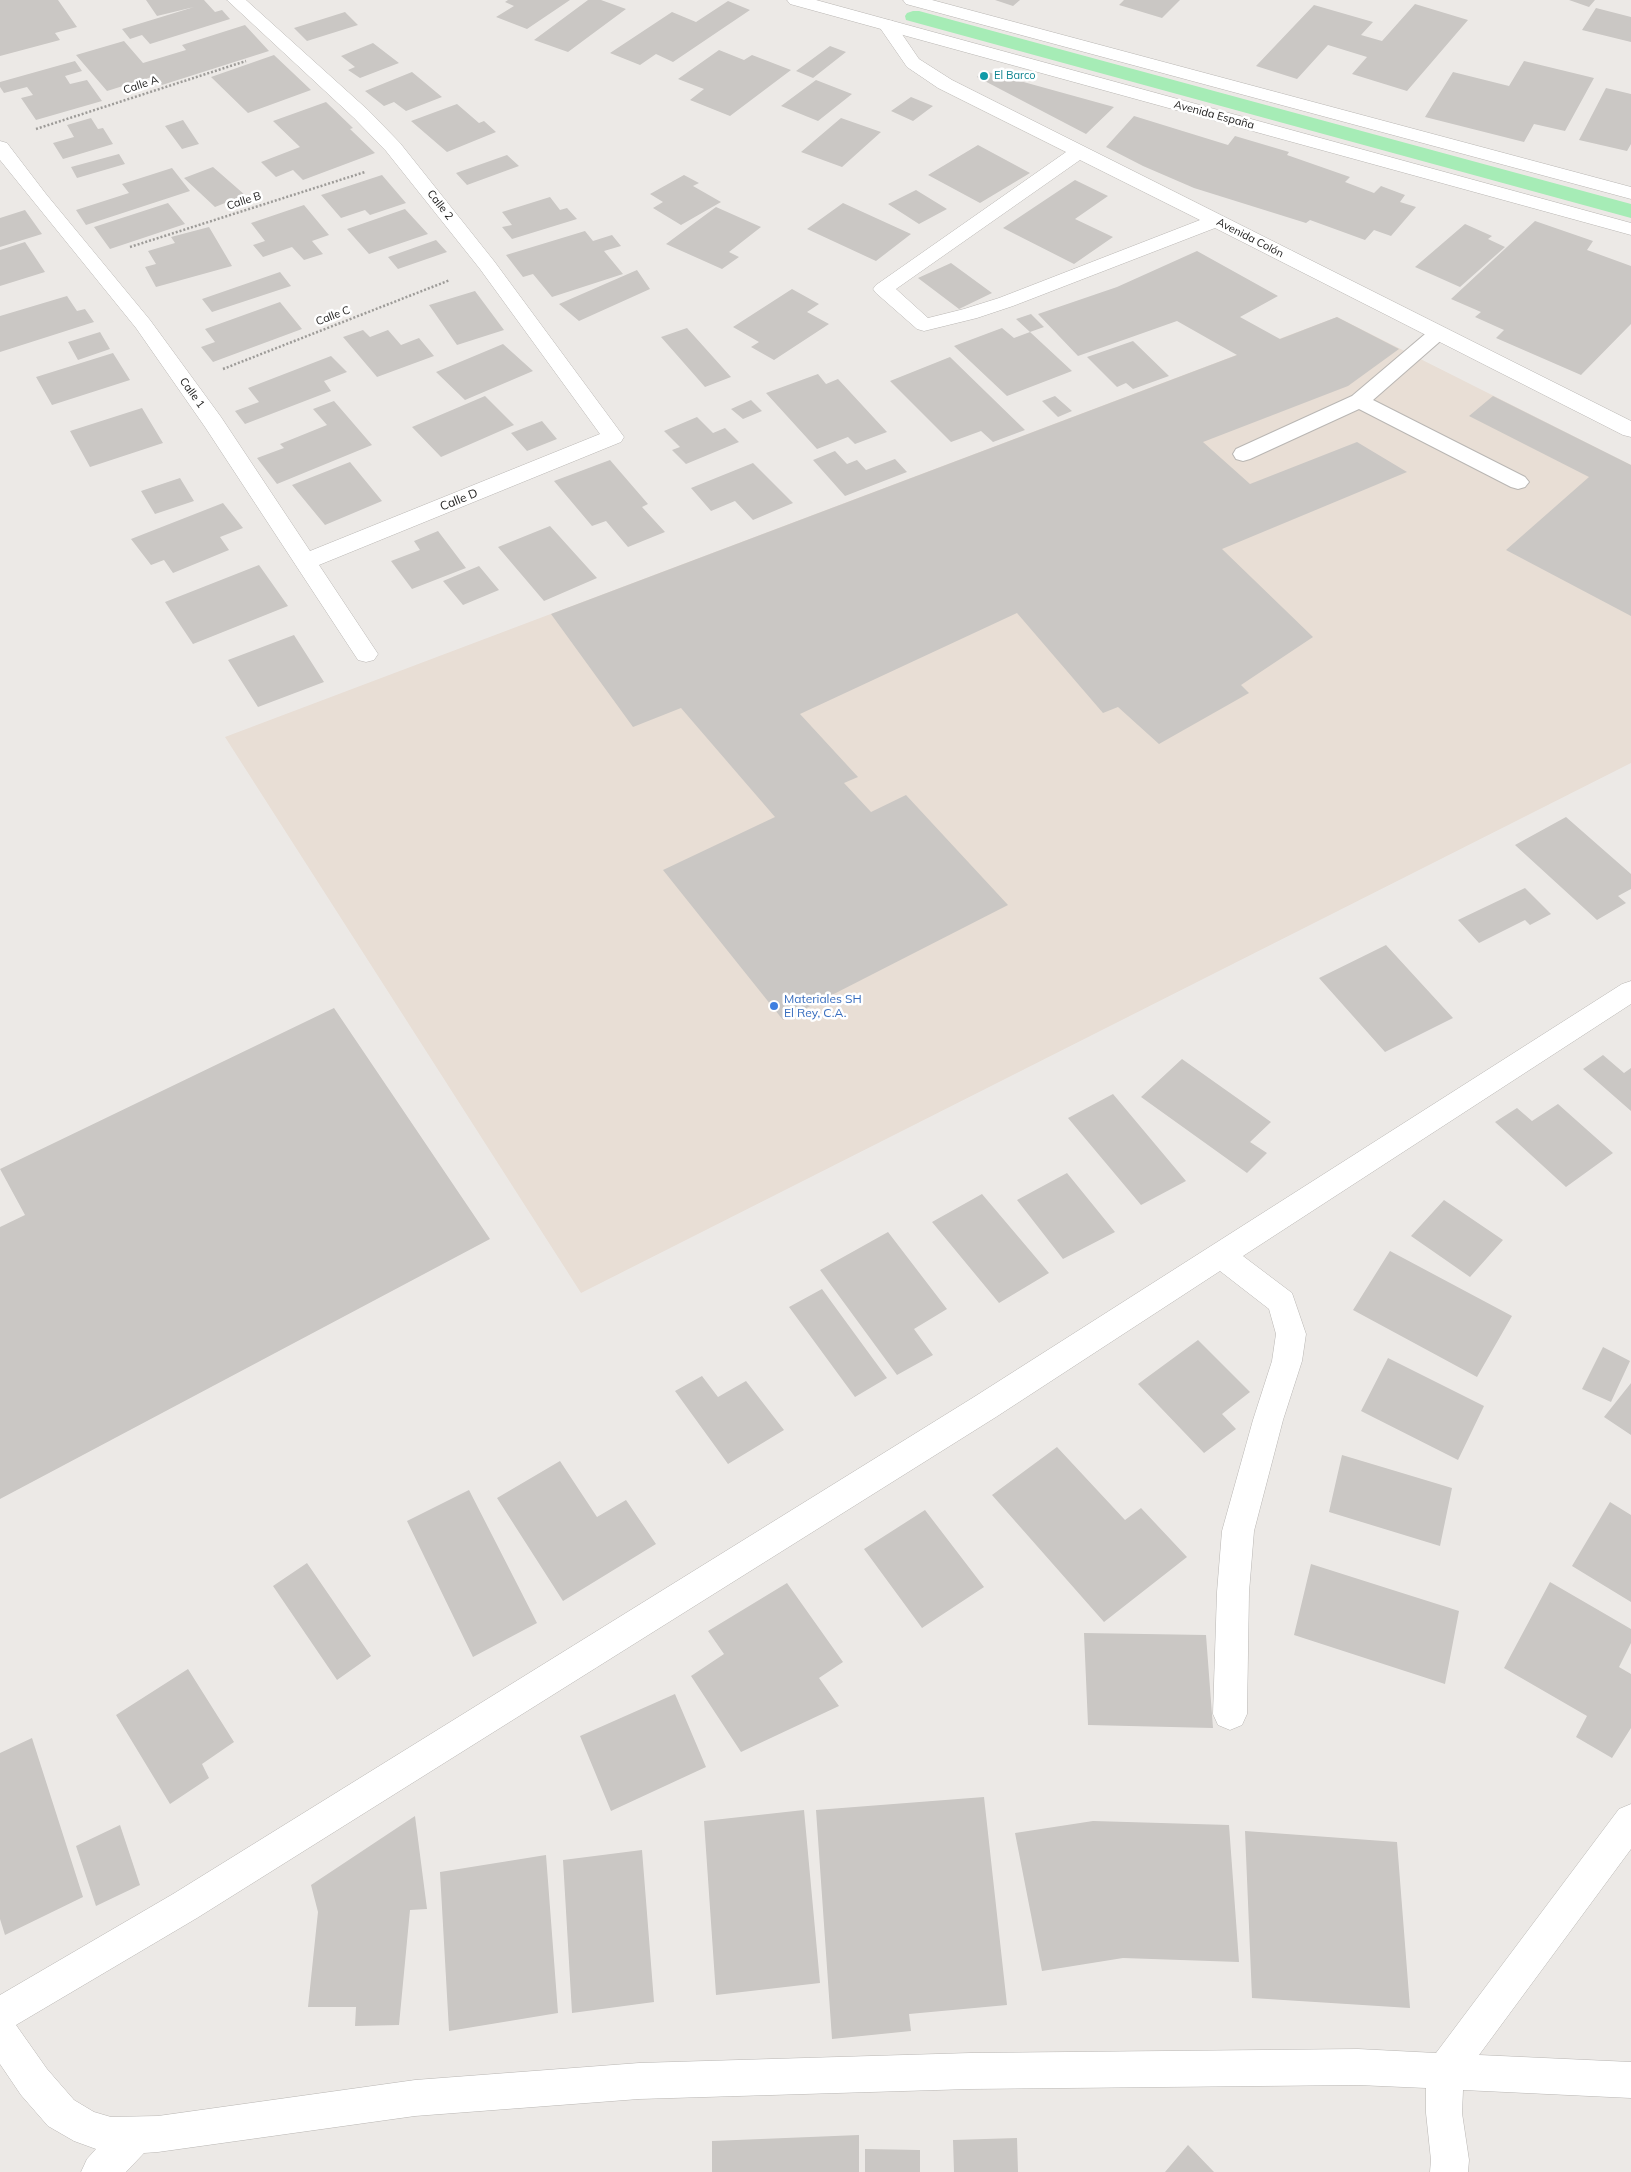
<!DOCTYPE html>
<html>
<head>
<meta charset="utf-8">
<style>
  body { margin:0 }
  canvas { display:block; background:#ece9e6 }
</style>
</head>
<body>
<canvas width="1631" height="2172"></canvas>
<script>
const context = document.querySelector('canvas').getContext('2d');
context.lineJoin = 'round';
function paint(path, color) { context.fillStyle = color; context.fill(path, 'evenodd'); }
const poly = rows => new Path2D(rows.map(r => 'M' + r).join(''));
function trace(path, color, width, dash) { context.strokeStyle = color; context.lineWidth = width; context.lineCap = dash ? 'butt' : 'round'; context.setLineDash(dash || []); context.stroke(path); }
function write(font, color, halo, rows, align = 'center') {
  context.font = font + ' Mulish,sans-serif'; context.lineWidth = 5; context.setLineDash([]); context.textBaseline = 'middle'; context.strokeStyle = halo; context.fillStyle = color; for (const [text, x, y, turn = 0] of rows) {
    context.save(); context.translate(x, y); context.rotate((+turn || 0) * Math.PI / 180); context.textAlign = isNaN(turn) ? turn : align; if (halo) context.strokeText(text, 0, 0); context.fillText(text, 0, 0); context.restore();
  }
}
paint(poly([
  [1337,317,1631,465,1631,763,581,1293,225,737]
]), '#e8ded5');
paint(poly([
  [913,11,919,11,1631,204,1631,218,906,20,905,16,907,13]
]), '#a6ecb6');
paint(poly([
  [0,0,58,0,77,27,55,33,60,40,0,56],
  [146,0,204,0,215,12,222,10,230,19,150,44,142,35,130,39,122,29,194,7,157,16],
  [508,0,570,0,527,29,496,17,514,6,505,2],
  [588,0,601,0,626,9,568,52,534,40],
  [995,0,1020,0,1013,6],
  [1124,0,1180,0,1162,18,1119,5],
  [1569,0,1595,0,1589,7],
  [728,1,750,10,673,62,656,54,640,65,610,53,672,12,696,22],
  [1415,4,1468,20,1407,91,1352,74,1367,57,1328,45,1297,79,1256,66,1314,5,1373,22,1361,35,1382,41],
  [1596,8,1631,17,1631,42,1582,30],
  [345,12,358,25,307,41,294,28],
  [245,25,269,51,162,85,155,76,107,91,76,55,124,41,143,63,186,50,182,45],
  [373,43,399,63,360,78,348,70,355,67,341,56],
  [830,46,846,52,813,78,796,71],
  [719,50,744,60,752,55,791,70,730,116,690,100,704,89,678,79],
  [274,55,311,90,248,113,211,77],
  [75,61,82,71,65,76,70,84,87,80,102,101,36,120,21,98,33,95,27,87,4,93,0,87,0,82],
  [1524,61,1594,78,1565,131,1534,124,1524,142,1425,117,1453,72,1509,86],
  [412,72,442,97,406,111,394,102,384,106,365,91],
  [988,72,991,73,1114,107,1086,134,977,77,981,73],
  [816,80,852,94,818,121,781,106],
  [1606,88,1631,94,1631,144,1627,151,1579,140],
  [911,97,933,106,913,121,891,111],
  [326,102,353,128,350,129,375,153,303,180,293,170,276,177,261,162,300,147,273,121],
  [457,104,479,123,484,121,496,132,447,152,411,121],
  [1134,116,1228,145,1235,136,1289,152,1287,155,1350,177,1345,182,1374,193,1381,186,1405,195,1400,202,1416,207,1391,236,1374,230,1365,240,1310,220,1306,223,1194,188,1143,166,1106,147],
  [91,118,98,129,103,128,113,144,63,159,53,143,74,137,67,125],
  [841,118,881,132,842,167,801,152],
  [183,120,199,144,182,149,165,126],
  [978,145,1030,173,980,203,928,175],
  [119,154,125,164,77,178,71,167],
  [507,155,519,166,467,185,456,173],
  [213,167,245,195,215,207,184,178],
  [172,168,190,191,86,225,76,210,129,193,122,184],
  [382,175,406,203,370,215,365,210,341,218,321,195],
  [684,175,699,183,693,186,721,202,681,225,653,208,663,202,650,194],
  [1075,180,1108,196,1075,219,1113,237,1074,264,1003,228],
  [916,190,947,209,919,224,888,204],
  [550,197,560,210,567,208,577,219,512,239,502,227,512,225,502,212],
  [168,203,185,224,110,249,94,227],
  [843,203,911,234,876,261,807,229],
  [304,205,329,235,312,241,323,254,304,260,292,247,263,257,253,245,265,241,251,223],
  [716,207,761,227,729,252,739,257,722,269,666,244],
  [405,209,428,234,369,254,347,229],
  [25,210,42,234,0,247,0,218],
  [1535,221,1593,241,1587,250,1631,266,1631,324,1581,375,1496,338,1504,330,1475,317,1481,312,1451,299],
  [1465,224,1492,236,1488,239,1505,247,1460,287,1415,267],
  [209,227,232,266,156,287,145,267,156,264,148,251,175,243,171,237],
  [585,231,593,241,612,235,621,246,604,251,623,274,552,297,533,274,523,277,506,255],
  [436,240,447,252,398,269,388,257],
  [25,242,45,272,0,286,0,250],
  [1197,251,1278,296,1240,317,1280,339,1337,317,1399,349,1348,386,1203,442,1250,484,1357,442,1407,472,1222,549,1313,637,1241,685,1249,693,1159,744,1118,707,1103,713,1017,613,800,714,858,777,844,783,871,812,906,795,1008,905,783,1020,663,870,775,817,681,708,633,727,551,614,1237,355,1177,321,1078,356,1038,314,1117,287],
  [951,263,992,293,959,309,918,278],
  [637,270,650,289,579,321,559,304],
  [280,272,291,286,212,312,202,299],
  [792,289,819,304,807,312,829,324,774,360,751,347,759,342,733,327],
  [475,291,504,330,457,345,429,305],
  [67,296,77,311,85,309,94,322,0,352,0,316],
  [280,302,302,329,213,362,201,347,215,342,205,329],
  [1031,314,1044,327,1030,332,1072,371,1007,396,954,346,1002,328,1014,338,1030,332,1016,319],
  [687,328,731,377,705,387,661,337],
  [363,330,370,337,388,330,401,345,419,338,434,356,377,377,343,337],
  [100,332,110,349,78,360,68,342],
  [1133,341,1169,376,1133,389,1126,383,1117,387,1087,357],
  [503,344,533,371,465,400,436,372],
  [113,353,130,380,52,405,36,377],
  [331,356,347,372,324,381,331,391,245,424,235,411,259,402,248,388],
  [950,357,1025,430,993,442,981,431,951,442,890,381],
  [818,374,826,384,838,379,887,432,855,444,848,437,817,449,766,393],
  [485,396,514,425,441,457,412,427],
  [1055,396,1072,411,1058,417,1042,401],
  [1493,396,1631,465,1631,616,1506,550,1589,477,1469,416],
  [751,400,762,411,743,419,731,409],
  [334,401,372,445,277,484,257,458,284,448,280,444,327,425,313,409],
  [142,408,163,443,90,467,70,431],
  [697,417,713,433,725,428,739,442,686,464,672,450,680,447,664,431],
  [542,421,557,439,527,451,511,433],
  [835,451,847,464,857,460,866,470,895,459,907,472,845,496,813,460],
  [610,460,648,504,642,507,665,532,628,547,606,521,592,526,554,481],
  [350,462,382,501,325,525,292,485],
  [753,463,793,503,753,520,735,501,711,511,691,488],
  [180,478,194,501,155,514,141,491],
  [223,503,243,528,220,537,229,550,173,573,164,560,151,565,131,539],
  [550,526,597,578,544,601,498,547],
  [438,531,466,568,412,589,391,561,420,550,414,541],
  [259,565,288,606,193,644,165,602],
  [479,566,499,590,463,605,443,581],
  [294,635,324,682,258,707,228,660],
  [1566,817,1631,874,1631,889,1618,896,1626,903,1597,920,1515,845],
  [1525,888,1551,914,1530,925,1525,920,1479,943,1458,920],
  [1386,945,1453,1018,1385,1052,1319,978],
  [334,1008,490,1239,0,1499,0,1227,25,1215,0,1169],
  [1603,1055,1624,1073,1631,1068,1631,1111,1583,1069],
  [1182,1059,1271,1122,1250,1142,1267,1153,1247,1173,1141,1097],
  [1113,1094,1186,1181,1141,1205,1068,1118],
  [1558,1104,1613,1153,1566,1187,1495,1122,1517,1108,1532,1121],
  [1067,1173,1115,1232,1063,1259,1017,1200],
  [982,1194,1049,1273,999,1303,932,1222],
  [1444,1200,1503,1240,1470,1277,1411,1236],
  [888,1232,947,1309,914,1329,933,1355,897,1375,820,1270],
  [1390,1251,1512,1316,1477,1377,1353,1310],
  [822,1289,887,1378,855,1397,789,1307],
  [1198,1340,1250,1392,1222,1414,1236,1429,1204,1453,1138,1384],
  [1603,1347,1630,1361,1611,1402,1582,1389],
  [1388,1358,1484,1406,1458,1460,1361,1411],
  [702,1376,718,1397,746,1381,784,1430,728,1464,675,1391],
  [1631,1383,1631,1435,1604,1417],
  [1057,1447,1125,1520,1141,1508,1187,1557,1104,1622,992,1495],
  [1342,1455,1452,1488,1440,1546,1329,1512],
  [560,1461,597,1517,626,1500,656,1544,563,1601,497,1498],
  [469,1490,537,1623,473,1657,407,1521],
  [1610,1502,1631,1515,1631,1602,1572,1566],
  [925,1510,984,1587,922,1628,864,1549],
  [307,1563,371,1656,337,1680,273,1586],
  [1311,1564,1459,1611,1445,1684,1294,1635],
  [1550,1582,1631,1629,1631,1643,1619,1667,1631,1674,1631,1728,1612,1758,1576,1737,1587,1716,1504,1668],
  [787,1583,843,1662,819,1678,839,1706,741,1752,691,1676,724,1654,708,1631],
  [1084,1633,1206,1635,1213,1728,1088,1725],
  [188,1669,234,1742,202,1764,209,1778,170,1804,116,1715],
  [675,1694,706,1767,611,1811,580,1736],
  [32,1738,83,1897,5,1935,0,1919,0,1753],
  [984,1797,1007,2005,909,2014,911,2031,832,2039,816,1810],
  [804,1810,820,1983,716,1995,704,1821],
  [415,1816,427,1909,410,1910,399,2025,355,2026,356,2007,308,2007,318,1912,311,1885],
  [1093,1821,1229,1825,1239,1962,1123,1958,1042,1971,1015,1833],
  [120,1825,140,1885,96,1906,76,1846],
  [1245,1831,1397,1842,1410,2008,1252,1998],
  [642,1850,654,2002,572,2013,563,1860],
  [546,1855,558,2013,449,2031,440,1872],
  [859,2135,859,2172,712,2172,712,2141],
  [1017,2138,1018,2172,954,2172,953,2140],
  [1188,2145,1214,2172,1165,2172],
  [865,2149,920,2150,920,2172,865,2172]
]), '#cac7c4');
const service = poly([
  [1438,327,1445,329,1448,333,1445,337,1373,400,1525,477,1529,482,1525,487,1518,489,1511,487,1359,409,1250,459,1243,461,1236,459,1233,454,1236,449,1352,396,1431,329,1438,327]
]);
const minor = poly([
  [227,0,246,0,368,110,400,143,494,261,624,437,621,442,319,565,378,654,374,660,366,662,358,660,205,427,136,328,0,160,0,141,7,143,46,194,150,320,221,417,310,551,600,434,480,269,386,151,354,118,227,0],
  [887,20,893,21,919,59,952,80,1631,421,1631,437,1623,435,1215,228,1013,306,977,318,924,331,917,329,876,293,873,289,876,285,1066,152,938,88,907,67,878,25,881,21,887,20],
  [1080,160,1200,220,999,298,964,309,928,318,896,289,1080,160],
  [1631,981,1631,1004,1243,1256,1292,1293,1306,1334,1302,1361,1283,1420,1254,1531,1249,1592,1247,1714,1242,1725,1230,1730,1218,1725,1213,1714,1217,1592,1222,1531,1253,1420,1272,1361,1276,1334,1269,1309,1220,1271,996,1417,197,1918,16,2025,47,2069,74,2100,94,2112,111,2117,158,2116,415,2080,639,2063,970,2053,1358,2049,1436,2053,1619,1809,1631,1804,1631,1849,1479,2055,1631,2062,1631,2098,1463,2090,1462,2113,1469,2160,1468,2172,1430,2172,1431,2160,1426,2113,1426,2088,1358,2085,970,2089,639,2099,415,2116,158,2152,144,2153,126,2172,81,2172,87,2159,96,2149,74,2141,48,2126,21,2095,0,2064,0,1995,173,1894,974,1397,1622,984,1631,981]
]);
const secondary = poly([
  [787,0,816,0,1631,223,1631,235,790,4,787,0],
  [903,0,932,0,1631,187,1631,199,906,4,903,0]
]);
trace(service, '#b9b6b3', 2);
trace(minor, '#b9b6b3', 1);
trace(secondary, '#b9b6b3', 1);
trace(poly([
  [36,129,246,61],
  [130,247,365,172],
  [223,369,450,280]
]), '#9d9b98', 2.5, [2, 2]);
paint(service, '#fff');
paint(minor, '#fff');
paint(secondary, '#fff');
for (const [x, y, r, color] of [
  [984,76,5,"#0f9aa8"],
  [774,1006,5,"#3f7fe0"]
]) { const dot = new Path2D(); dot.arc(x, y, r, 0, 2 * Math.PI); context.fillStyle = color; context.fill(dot); trace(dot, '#fff', 2); }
write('11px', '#0d838f', '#fff', [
  ["El Barco",994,76]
], 'left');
write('11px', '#1c1b1a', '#fff', [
  ["Calle A",141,85,-18],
  ["Avenida España",1214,115,15],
  ["Calle B",244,201,-18],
  ["Calle 2",440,205,52],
  ["Avenida Colón",1250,238,27],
  ["Calle C",333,316,-21],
  ["Calle 1",192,393,54]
]);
write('12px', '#1c1b1a', '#fff', [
  ["Calle D",459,500,-22]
]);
write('12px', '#366cbe', '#fff', [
  ["Materiales SH",784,999],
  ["El Rey, C.A.",784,1013]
], 'left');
</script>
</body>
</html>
